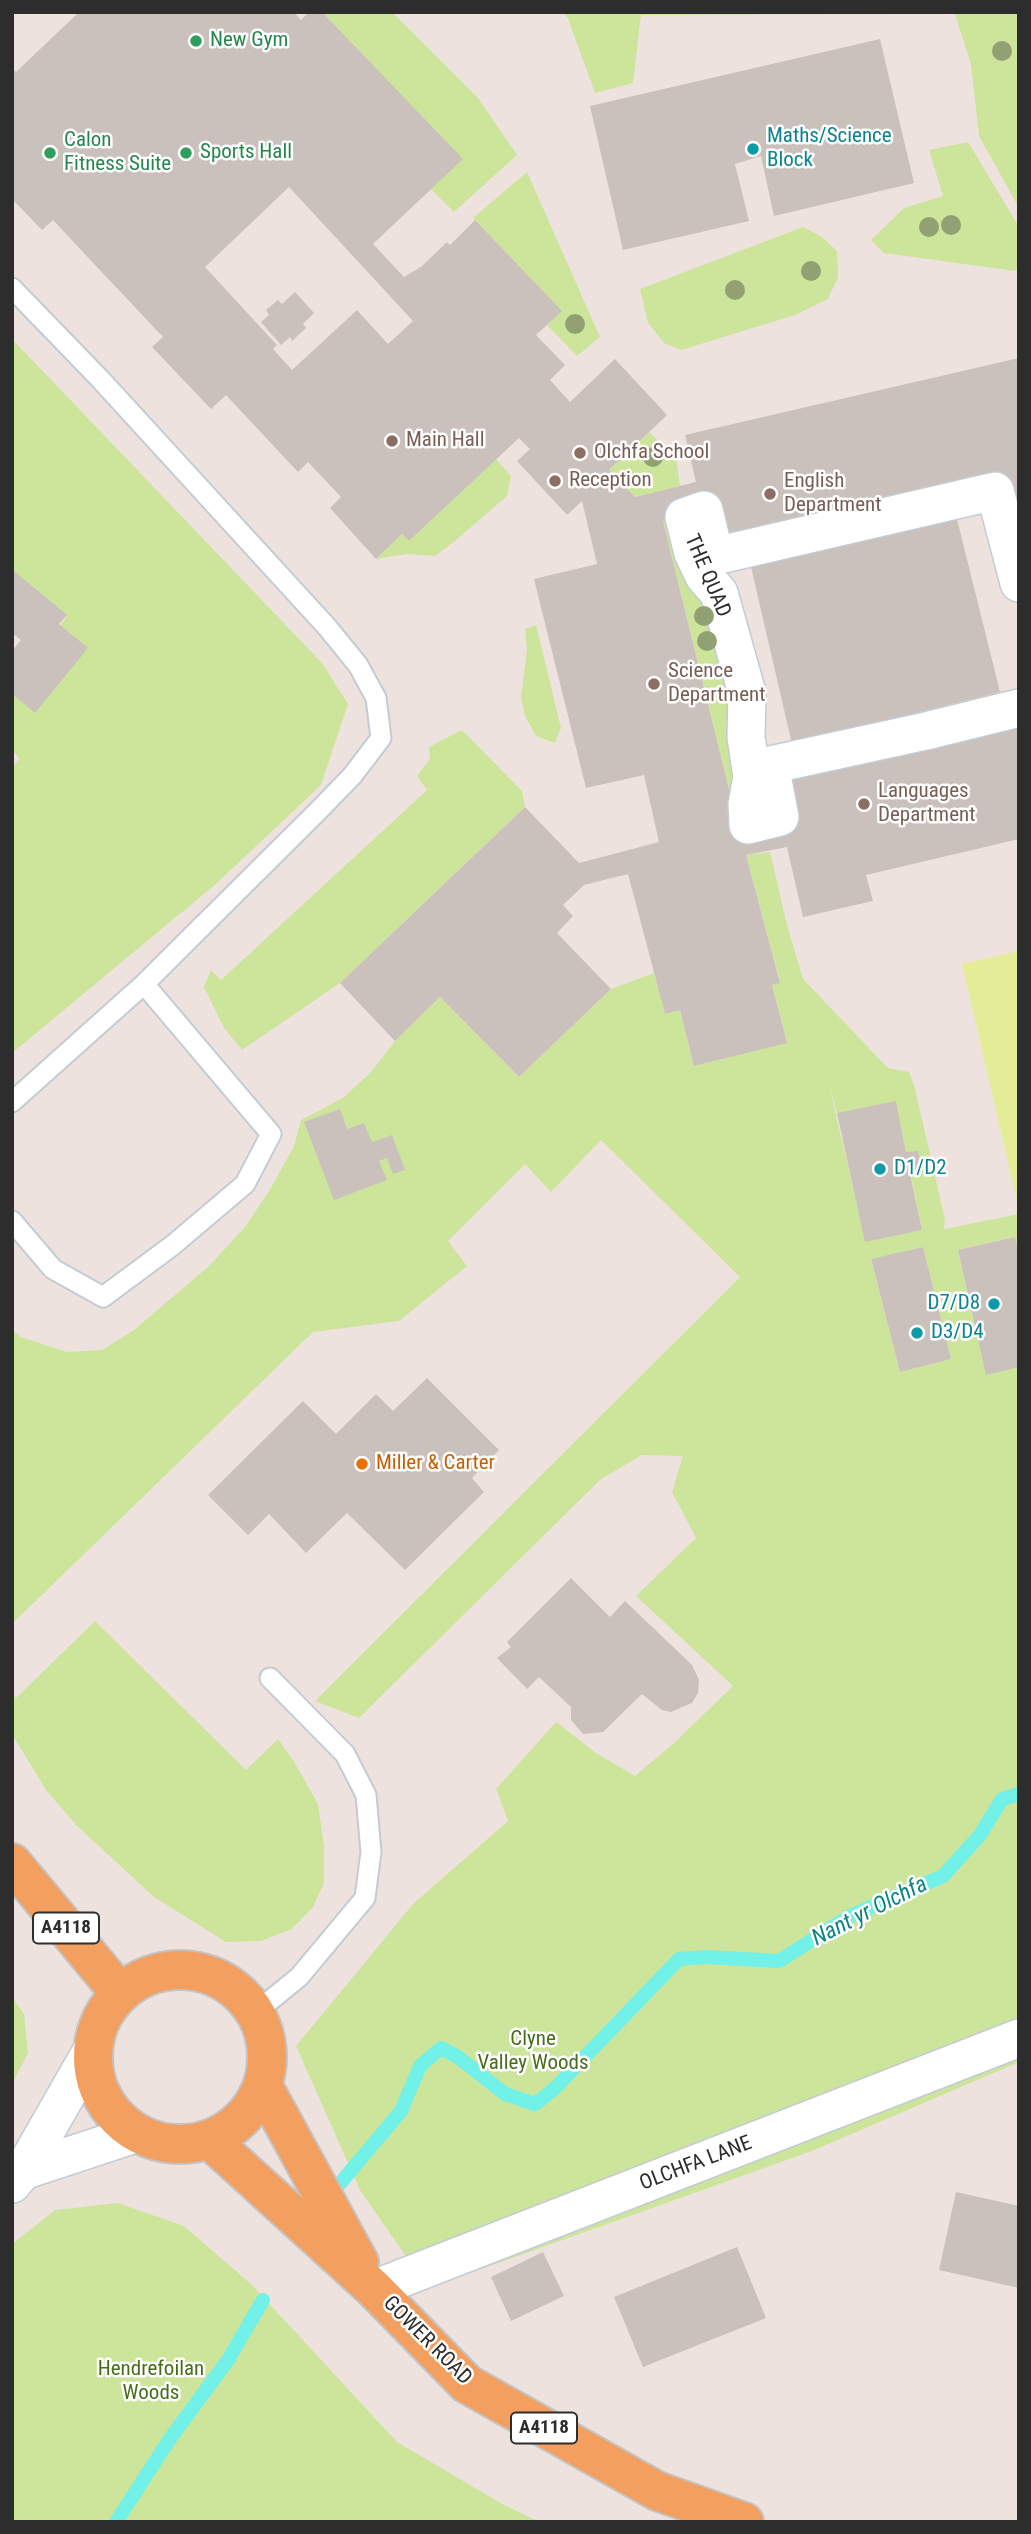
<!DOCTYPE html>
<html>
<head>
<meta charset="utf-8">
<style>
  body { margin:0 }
  #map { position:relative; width:1031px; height:2534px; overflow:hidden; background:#eee2df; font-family:"Roboto Condensed",sans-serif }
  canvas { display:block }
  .frame { position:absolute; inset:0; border:14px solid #2d2d2d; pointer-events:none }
</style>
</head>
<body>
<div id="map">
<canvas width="1031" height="2534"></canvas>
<div class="frame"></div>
</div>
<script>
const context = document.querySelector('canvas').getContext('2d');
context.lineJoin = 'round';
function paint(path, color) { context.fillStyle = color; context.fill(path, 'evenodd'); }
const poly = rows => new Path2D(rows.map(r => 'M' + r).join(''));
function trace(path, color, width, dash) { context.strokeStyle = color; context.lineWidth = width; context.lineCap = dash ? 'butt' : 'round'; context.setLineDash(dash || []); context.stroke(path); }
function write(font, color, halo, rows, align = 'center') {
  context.font = font + ' "Roboto Condensed",sans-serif'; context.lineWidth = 5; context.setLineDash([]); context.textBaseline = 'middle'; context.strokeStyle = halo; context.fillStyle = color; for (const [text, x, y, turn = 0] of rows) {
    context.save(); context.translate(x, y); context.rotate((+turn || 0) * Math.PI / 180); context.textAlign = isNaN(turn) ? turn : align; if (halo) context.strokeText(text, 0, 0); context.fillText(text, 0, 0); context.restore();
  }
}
paint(poly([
  [322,12,392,12,478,98,517,155,454,212,431,189],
  [563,12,1019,12,1019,208,979,136,971,64,955,14,641,15,633,83,595,93,568,19],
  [968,142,1019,227,1019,266,1015,271,884,253,871,240,904,208,943,196,929,150],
  [527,172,600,337,577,356,547,325,561,311,473,218],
  [803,227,822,237,837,251,838,277,828,299,795,315,681,350,664,343,648,323,640,289],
  [12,339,322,663,348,704,321,785,216,884,12,1053,12,767,20,759,12,750,12,694,67,616,14,572,12,573],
  [649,432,676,457,680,486,635,497,609,470],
  [496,459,511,476,507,496,455,541,435,556,407,554,376,559,402,534,409,541],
  [684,517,733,639,737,822,663,521],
  [536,625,561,728,555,743,536,736,525,716,521,697,527,649,525,629],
  [462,730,522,791,525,807,340,983,242,1050,224,1028,204,987,211,970,221,980,427,790,417,776,430,759,429,747],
  [770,852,787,925,803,979,888,1068,909,1072,914,1085,931,1158,945,1220,944,1229,1019,1214,1019,1256,1014,1237,958,1250,986,1374,1019,1367,1019,2062,812,2151,428,2288,360,2190,296,2046,413,1904,508,1821,496,1789,556,1722,596,1753,635,1776,674,1743,733,1686,636,1596,696,1538,672,1492,683,1456,642,1455,601,1479,359,1718,315,1701,740,1277,601,1140,551,1192,525,1164,448,1241,467,1266,399,1321,313,1332,12,1624,12,1330,21,1337,67,1352,102,1350,134,1330,209,1266,245,1227,271,1188,294,1146,301,1120,343,1098,371,1072,395,1041,440,997,519,1077,611,989,654,973,665,1013,680,1010,694,1066,787,1043,772,985,780,982,746,855],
  [829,1085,837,1113,896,1102,922,1230,871,1240,861,1221],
  [923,1247,951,1359,900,1372,871,1260],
  [95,1621,246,1770,278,1739,293,1760,318,1804,324,1847,324,1883,313,1907,292,1929,261,1941,226,1942,154,1897,76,1825,46,1790,12,1734,12,1694,16,1698],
  [12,1997,24,2014,28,2053,12,2084],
  [118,2203,184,2226,252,2285,397,2442,504,2505,540,2522,12,2522,12,2244,55,2210]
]), '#cde59b');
paint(poly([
  [1019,951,1019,1210,962,964]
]), '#e5ec97');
trace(poly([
  [332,2193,401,2111,420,2066,441,2048,458,2057,505,2094,535,2104,554,2089,679,1959,706,1957,779,1961,850,1916,943,1876,980,1835,1002,1799,1019,1794],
  [116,2522,169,2440,228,2360,263,2300]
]), '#71f1e8', 14);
paint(poly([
  [79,12,294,12,301,20,309,12,322,12,463,159,373,244,404,277,421,267,447,242,450,245,475,220,562,311,536,335,565,365,550,380,570,402,615,359,667,415,609,470,635,497,696,482,685,435,1019,358,1019,578,999,505,741,549,695,514,663,521,737,822,770,765,1019,708,1019,839,866,875,873,901,803,917,787,847,746,855,780,983,772,985,787,1043,694,1066,680,1010,665,1014,628,874,584,885,563,905,573,916,557,933,611,989,519,1077,440,997,395,1041,340,983,525,807,579,863,659,842,644,775,586,788,534,579,597,564,582,501,567,515,517,461,530,449,519,438,409,541,402,534,376,559,330,508,341,497,308,462,298,472,226,395,211,409,152,347,163,337,81,250,53,220,42,230,12,199,12,68,16,72],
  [289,187,413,321,388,344,357,310,292,370,273,349,277,345,205,267],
  [880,39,914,183,774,216,761,156,735,164,749,221,623,250,590,106],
  [295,292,314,313,303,324,306,328,292,341,290,337,281,345,261,322,269,315,266,310,278,300,282,304],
  [957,519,1000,692,792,744,751,567],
  [14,571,67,615,59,624,88,648,35,713,12,694,12,651,21,640,12,633],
  [896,1101,906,1152,918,1151,923,1171,910,1174,922,1230,865,1242,837,1113],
  [340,1109,347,1129,364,1123,372,1142,392,1135,405,1170,393,1174,387,1158,379,1161,387,1180,334,1200,304,1122],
  [1015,1237,1019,1256,1019,1367,986,1375,958,1250],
  [923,1247,951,1359,900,1372,871,1259],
  [427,1378,499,1450,472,1478,484,1492,405,1570,347,1513,306,1553,269,1514,248,1535,208,1495,303,1401,336,1434,376,1394,393,1411],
  [571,1578,610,1617,625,1601,692,1665,699,1680,698,1693,692,1703,671,1712,662,1710,642,1694,603,1732,583,1734,571,1720,571,1707,539,1677,527,1689,497,1658,511,1647,507,1642],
  [956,2192,1019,2206,1019,2288,939,2270],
  [737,2247,766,2318,643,2367,614,2297],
  [543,2252,564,2296,511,2321,491,2277]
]), '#cac1bd');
const lane = poly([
  [12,288,101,380,327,627,358,665,376,698,381,738,352,776,318,811,144,984,12,1102],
  [12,1221,53,1269,103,1297,173,1245,245,1184,271,1134,144,984],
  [256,2012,299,1977,365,1898,371,1852,366,1795,345,1754,270,1678]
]);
const street = poly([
  [1019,583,995,491,715,556,704,510,684,517,693,553,704,576,719,593,747,693,746,737,752,777,747,804,748,825,780,817,770,765,926,731,1019,708],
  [23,2171,135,2134],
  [12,2184,23,2171,91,2052],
  [374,2289,1019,2038]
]);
const primary = poly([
  [12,1863,120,1993],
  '93 2057a87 87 0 1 1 174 0a87 87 0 1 1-174 0Z',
  [263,2086,359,2262],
  [210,2140,374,2289,467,2384,657,2491,744,2522]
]);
trace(lane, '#c3cbd3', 23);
trace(street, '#c3cbd3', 40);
trace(primary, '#c4c4c4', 42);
trace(lane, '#fff', 19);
trace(street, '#fff', 37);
trace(primary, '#f39f5f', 38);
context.fillStyle = '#92a173';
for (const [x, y] of [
  [1002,51],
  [951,225],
  [929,227],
  [811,271],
  [735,290],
  [575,324],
  [653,457],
  [704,616],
  [707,641]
]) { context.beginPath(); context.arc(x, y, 10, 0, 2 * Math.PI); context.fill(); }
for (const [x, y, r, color] of [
  [196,41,7,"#2e9e5b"],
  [753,149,7,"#0f9aa8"],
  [50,153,7,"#2e9e5b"],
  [186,153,7,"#2e9e5b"],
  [392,441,7,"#8d6e63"],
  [580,453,7,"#8d6e63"],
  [555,481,7,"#8d6e63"],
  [770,494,7,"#8d6e63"],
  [654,684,7,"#8d6e63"],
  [864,804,7,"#8d6e63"],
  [880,1169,7,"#0f9aa8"],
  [994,1304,7,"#0f9aa8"],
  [917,1333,7,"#0f9aa8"],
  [362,1464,7,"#e8710a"]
]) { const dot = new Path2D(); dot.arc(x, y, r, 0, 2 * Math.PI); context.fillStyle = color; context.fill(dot); trace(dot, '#fff', 2.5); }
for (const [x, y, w] of [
  [66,1928,66],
  [544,2428,66]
]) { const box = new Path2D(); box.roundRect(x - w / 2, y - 15.5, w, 31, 5); context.fillStyle = '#fff'; context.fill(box); trace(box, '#2d2d2d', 2); }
write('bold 19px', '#2d2d2d', null, [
  ["A4118",66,1928],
  ["A4118",544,2428]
]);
write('21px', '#27864d', '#fff', [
  ["New Gym",210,41],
  ["Calon",64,141],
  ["Fitness Suite",64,165],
  ["Sports Hall",200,153]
], 'left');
write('21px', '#0d838f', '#fff', [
  ["Maths/Science",767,137],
  ["Block",767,161],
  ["D1/D2",894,1169],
  ["D7/D8",980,1304,"right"],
  ["D3/D4",931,1333]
], 'left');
write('21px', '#785e54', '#fff', [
  ["Main Hall",406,441],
  ["Olchfa School",594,453],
  ["Reception",569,481],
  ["English",784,482],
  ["Department",784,506],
  ["Science",668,672],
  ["Department",668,696],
  ["Languages",878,792],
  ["Department",878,816]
], 'left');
write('21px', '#2d2d2d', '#fff', [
  ["THE QUAD",707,576,67],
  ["OLCHFA LANE",696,2164,-21],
  ["GOWER ROAD",427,2341,45]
]);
write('21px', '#c56008', '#fff', [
  ["Miller & Carter",376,1464]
], 'left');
write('21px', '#476c1a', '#fff', [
  ["Clyne",533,2040],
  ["Valley Woods",533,2064],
  ["Hendrefoilan",151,2370],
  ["Woods",151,2394]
]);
write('italic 23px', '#0c8485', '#fff', [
  ["Nant yr Olchfa",870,1912,-27]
]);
</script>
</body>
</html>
